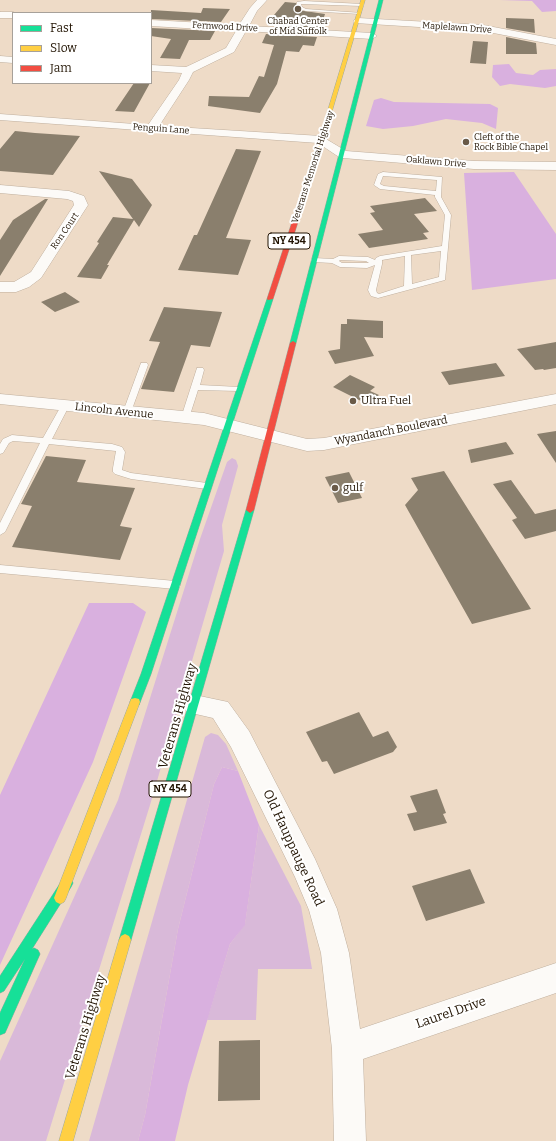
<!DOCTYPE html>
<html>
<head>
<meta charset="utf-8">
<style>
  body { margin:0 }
  #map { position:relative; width:556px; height:1141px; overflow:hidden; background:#eedbc7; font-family:Bitter,serif }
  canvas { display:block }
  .legend { position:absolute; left:12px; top:12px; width:140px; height:72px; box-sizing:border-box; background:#fff; border:1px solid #a7a19a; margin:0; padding:5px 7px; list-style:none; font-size:12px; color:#221403 }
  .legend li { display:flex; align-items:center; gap:8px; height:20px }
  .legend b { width:20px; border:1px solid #a7a19a }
</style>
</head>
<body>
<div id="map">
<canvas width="556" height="1141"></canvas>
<ul class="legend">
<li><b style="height:5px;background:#16e098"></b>Fast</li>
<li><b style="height:5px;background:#ffcf43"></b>Slow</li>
<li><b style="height:5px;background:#f24e42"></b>Jam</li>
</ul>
</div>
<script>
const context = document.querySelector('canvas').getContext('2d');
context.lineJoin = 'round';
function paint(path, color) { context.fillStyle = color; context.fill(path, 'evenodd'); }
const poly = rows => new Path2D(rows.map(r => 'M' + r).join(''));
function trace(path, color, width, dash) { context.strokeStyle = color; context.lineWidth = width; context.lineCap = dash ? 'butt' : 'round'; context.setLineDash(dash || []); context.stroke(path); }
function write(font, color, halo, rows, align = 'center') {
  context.font = font + ' Bitter,serif'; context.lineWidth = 4; context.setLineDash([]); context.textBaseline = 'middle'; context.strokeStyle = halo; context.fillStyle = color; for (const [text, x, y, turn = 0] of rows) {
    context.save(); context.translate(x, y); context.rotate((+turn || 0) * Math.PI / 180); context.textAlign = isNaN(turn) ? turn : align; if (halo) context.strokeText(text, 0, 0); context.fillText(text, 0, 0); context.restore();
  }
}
paint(poly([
  [232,458,236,460,238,466,222,525,224,551,150,805,46,1141,0,1141,0,1061,118,800,200,539,227,462],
  [211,733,218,735,226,744,238,771,222,767,214,784,178,929,145,1115,138,1141,89,1141,205,737],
  [259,825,301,906,312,969,258,969,256,1020,207,1020,230,944,245,924]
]), '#d9b9d9');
paint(poly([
  [500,0,556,0,556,11,542,12,532,1],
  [509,64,516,73,533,75,540,70,556,69,556,86,545,88,510,84,500,86,492,77,493,65],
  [381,98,394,102,490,104,498,108,496,129,482,123,446,119,413,126,383,129,366,126,374,100],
  [514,172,556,234,556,279,472,290,464,173],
  [89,603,133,603,146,612,93,762,0,965,0,795],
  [222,767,238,771,259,825,245,925,230,944,188,1085,175,1141,138,1141,145,1115,178,929,214,784]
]), '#d9b0df');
paint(poly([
  [285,2,296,3,298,10,325,14,320,29,270,26,274,15],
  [203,8,230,9,221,22,151,19,151,10,201,13],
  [506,18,534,19,535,33,506,28],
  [151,28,215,31,210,40,189,40,180,59,160,58,171,39,151,36],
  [266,34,317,37,314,46,303,45,299,52,286,51,277,84,260,113,208,106,209,96,249,97,259,76,264,77,274,45,262,43],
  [506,37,536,43,537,54,506,54],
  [473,41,488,42,486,64,470,63],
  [134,83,150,83,134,112,115,111],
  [15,131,35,133,80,136,53,175,0,171,0,149],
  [236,149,261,151,226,238,251,240,238,275,178,270,194,235,197,235],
  [99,171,132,179,152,205,139,227,134,220,107,265,109,265,101,279,77,277,99,243,97,242,113,217,133,219],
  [425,198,437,211,414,214,429,232,423,233,428,239,369,248,358,234,383,230,370,213,375,212,370,206],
  [45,199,48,199,0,276,0,240,13,220],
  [65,292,80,302,55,312,41,302],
  [164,307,222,312,210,347,191,345,174,392,141,389,160,342,149,341],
  [347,319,383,321,383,338,364,337,374,356,335,364,328,351,340,349,341,324,347,324],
  [556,342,556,368,544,370,543,369,535,370,517,349],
  [496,363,505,376,449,385,441,372],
  [350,375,375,387,370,391,379,395,367,404,333,387],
  [556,431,556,463,537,434],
  [506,442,514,454,471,463,468,450],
  [46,456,86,460,77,482,135,488,120,526,132,528,120,560,12,547,32,506,21,504],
  [444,471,531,609,472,624,405,505,418,490,411,478],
  [349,472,362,498,338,503,325,477],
  [511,480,535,514,556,509,556,531,525,539,512,520,517,518,493,484],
  [359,712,373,737,388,731,397,747,393,752,334,774,327,761,322,762,306,732],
  [437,789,446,813,443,814,447,823,414,831,407,814,417,812,410,796],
  [470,869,485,903,426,921,412,886],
  [260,1040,260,1100,218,1101,219,1041]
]), '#8a7f6d');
const lane = poly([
  [304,1,362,4,364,5,362,6,301,4,302,7,306,9,362,13,360,14,306,11,298,9,297,6,297,2,304,1],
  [383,172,442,177,441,197,451,215,445,280,378,298,371,296,368,290,375,265,367,268,340,267,332,263,314,262,311,260,314,258,333,259,339,256,368,257,375,260,376,258,380,256,442,246,445,215,435,197,435,195,380,189,374,185,378,174,383,172],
  [383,176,437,180,436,191,384,186,380,184,383,176],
  [441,251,439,277,412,284,411,255,441,251],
  [405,256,404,286,379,294,377,293,376,290,382,264,382,260,405,256],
  [340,260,366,261,369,263,342,263,339,261,340,260],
  [141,363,147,363,148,365,131,412,127,415,124,414,123,412,141,363],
  [197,368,203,368,204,370,200,385,239,387,243,389,239,391,198,390,189,418,185,421,182,420,181,418,197,368],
  [65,403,69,406,52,439,112,444,122,447,125,452,122,470,131,473,207,483,212,486,207,489,131,479,115,474,113,472,113,468,116,451,49,444,5,532,0,535,0,523,40,443,13,441,9,443,3,453,0,454,0,444,3,439,12,435,43,438,61,406,65,403],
  [0,565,175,581,179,582,180,585,179,588,175,589,0,573,0,565]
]);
const street = poly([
  [257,0,267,0,257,11,249,26,372,33,377,36,372,39,246,31,234,52,193,72,189,80,159,126,321,136,346,151,474,161,556,162,556,170,474,169,343,158,339,157,318,143,0,120,0,114,148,125,179,80,182,73,151,71,151,65,186,67,226,48,236,31,151,26,151,20,239,25,250,8,257,0],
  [0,12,13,12,16,13,13,13,13,18,0,18,0,12],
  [358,18,483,25,556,39,556,45,483,31,355,23,353,21,358,18],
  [0,56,13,57,13,63,0,62,0,56],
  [0,185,69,191,84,196,88,205,41,278,29,287,16,292,0,292,0,282,14,282,31,272,74,205,73,201,67,199,0,193,0,185],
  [0,394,204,413,307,439,324,438,556,394,556,404,324,450,307,451,204,425,0,404,0,394],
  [195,695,228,702,249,731,315,859,337,909,349,953,360,1029,556,963,556,993,363,1059,366,1141,334,1141,332,1049,321,953,309,910,295,877,231,747,213,718,187,712,183,705,187,698,195,695]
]);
const fast = poly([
  [379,0,383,0,296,343,293,345,291,344,290,343,379,0],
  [270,297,273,299,151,674,139,705,135,706,131,705,130,702,141,674,267,299,270,297],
  [250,507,254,510,131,940,129,944,125,946,121,944,119,940,246,510,250,507],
  [67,877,71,879,73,883,71,887,32,949,34,948,38,950,40,954,5,1033,0,1035,0,1013,25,959,4,991,0,993,0,976,63,879,67,877]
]);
const slow = poly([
  [361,0,365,0,311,182,306,183,361,0],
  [135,698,139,699,140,702,66,898,64,902,60,904,56,902,54,898,130,702,131,699,135,698],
  [125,934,129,936,131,940,73,1141,59,1141,119,940,121,936,125,934]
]);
const jam = poly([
  [308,180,311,182,273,299,268,300,267,299,305,182,308,180],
  [293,341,296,343,254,510,250,513,246,510,290,343,293,341]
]);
trace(lane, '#bfaf9e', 1);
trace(street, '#bfaf9e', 1);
trace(fast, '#9fa99e', 1);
trace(slow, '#9fa99e', 1);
trace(jam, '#9fa99e', 1);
paint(lane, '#fcfaf7');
paint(street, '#fcfaf7');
paint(fast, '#16e098');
paint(slow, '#ffcf43');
paint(jam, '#f24e42');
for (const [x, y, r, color] of [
  [298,9,4,"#695a48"],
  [466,142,4,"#695a48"],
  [353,401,4,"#695a48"],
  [335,488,4,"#695a48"]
]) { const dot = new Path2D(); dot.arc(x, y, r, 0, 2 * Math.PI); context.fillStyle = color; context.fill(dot); trace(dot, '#fff', 1.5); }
write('9px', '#221403', '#fff', [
  ["Chabad Center",298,21],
  ["of Mid Suffolk",298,31],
  ["Cleft of the",474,137,"left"],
  ["Rock Bible Chapel",474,147,"left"]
]);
write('9px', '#221403', '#fff', [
  ["Fernwood Drive",225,27,3],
  ["Maplelawn Drive",457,28,4],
  ["Penguin Lane",161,129,4],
  ["Oaklawn Drive",436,162,5],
  ["Veterans Memorial Highway",313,167,-72],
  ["Ron Court",65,231,-56]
]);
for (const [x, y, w] of [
  [289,241,42],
  [170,789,42]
]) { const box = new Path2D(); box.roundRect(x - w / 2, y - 8, w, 16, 3); context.fillStyle = '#fff'; context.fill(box); trace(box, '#221403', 1); }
write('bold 10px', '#221403', null, [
  ["NY 454",289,241],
  ["NY 454",170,789]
]);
write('11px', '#221403', '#fff', [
  ["Ultra Fuel",361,401],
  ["gulf",343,488]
], 'left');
write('11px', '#221403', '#fff', [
  ["Lincoln Avenue",114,411,6],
  ["Wyandanch Boulevard",391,431,-11]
]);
write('13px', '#221403', '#fff', [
  ["Veterans Highway",178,716,-74],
  ["Old Hauppauge Road",293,848,65],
  ["Laurel Drive",451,1013,-19],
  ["Veterans Highway",86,1027,-73]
]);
</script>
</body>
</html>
